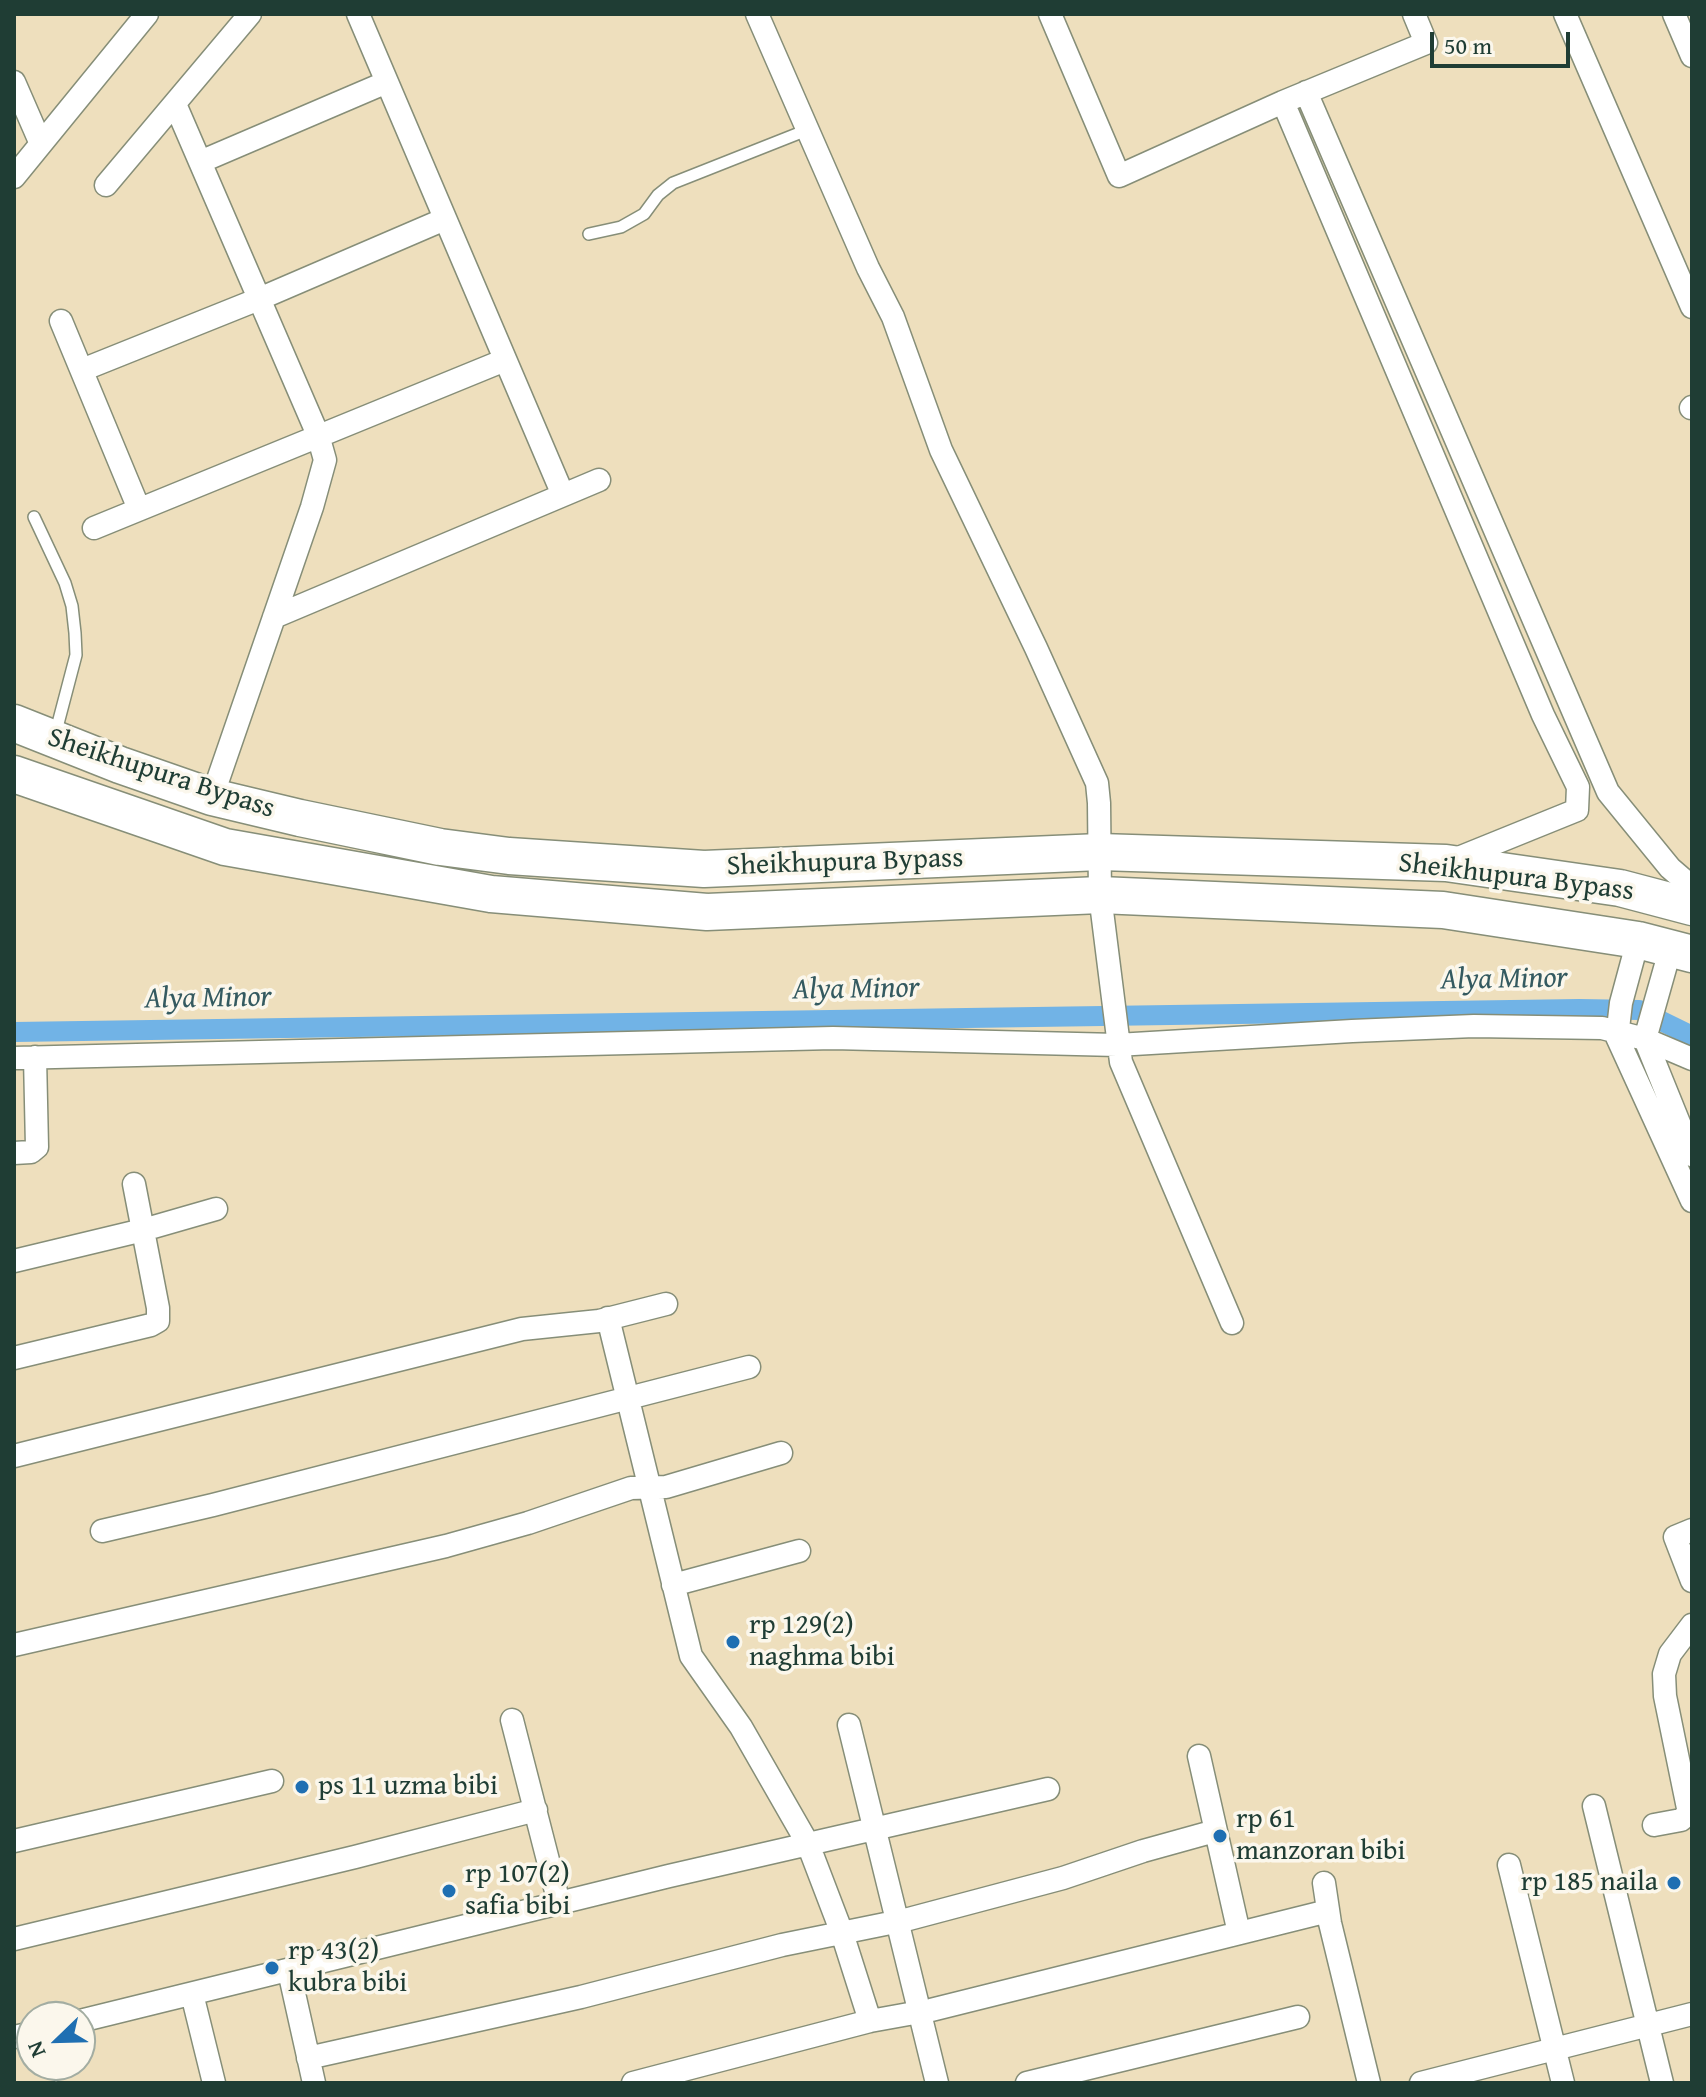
<!DOCTYPE html>
<html>
<head>
<meta charset="utf-8">
<style>
  body { margin:0 }
  #map { position:relative; width:1706px; height:2097px; overflow:hidden; background:#eedfbd; font-family:"Gentium Book Plus",serif }
  canvas { display:block }
  .frame { position:absolute; inset:0; border:16px solid #1f3d34; pointer-events:none }
  .north { position:absolute; left:16px; top:2001px; width:80px; height:80px; box-sizing:border-box; background:#fbf7ec; border:2px solid #a3ada2; border-radius:50%; rotate:247deg; font-size:22px; font-weight:700; line-height:32px; text-align:center; color:#1f3d34 }
  .north::after { content:''; display:block; margin:auto; width:28px; height:36px; background:#1f6fb2; clip-path:polygon(50% 0,100% 100%,50% 72%,0 100%) }
  .scale { position:absolute; left:1430px; top:32px; width:140px; height:36px; box-sizing:border-box; border:4px solid #1f3d34; border-top:0; padding-left:10px; font-size:24px; line-height:28px; white-space:nowrap; color:#1f3d34; -webkit-text-stroke:6px #fbf7ec; paint-order:stroke }
</style>
</head>
<body>
<div id="map">
<canvas width="1706" height="2097"></canvas>
<div class="frame"></div>
<div class="north">N</div>
<div class="scale">50 m</div>
</div>
<script>
const context = document.querySelector('canvas').getContext('2d');
context.lineJoin = 'round';
const poly = rows => new Path2D(rows.map(r => 'M' + r).join(''));
function trace(path, color, width, dash) { context.strokeStyle = color; context.lineWidth = width; context.lineCap = dash ? 'butt' : 'round'; context.setLineDash(dash || []); context.stroke(path); }
function write(font, color, halo, rows, align = 'center') {
  context.font = font + ' "Gentium Book Plus",serif'; context.lineWidth = 7; context.setLineDash([]); context.textBaseline = 'middle'; context.strokeStyle = halo; context.fillStyle = color; for (const [text, x, y, turn = 0] of rows) {
    context.save(); context.translate(x, y); context.rotate((+turn || 0) * Math.PI / 180); context.textAlign = isNaN(turn) ? turn : align; if (halo) context.strokeText(text, 0, 0); context.fillText(text, 0, 0); context.restore();
  }
}
trace(poly([
  [14,1032,1579,1009,1639,1010,1692,1036]
]), '#71b3e6', 20);
const service = poly([
  [589,234,621,227,644,214,658,195,673,183,807,130],
  [34,517,65,583,72,606,75,633,76,655,55,735]
]);
const minor = poly([
  [358,14,563,495],
  [757,14,868,268,893,317,941,450,1036,648,1097,783,1099,803,1100,895,1121,1062,1232,1323],
  [1050,14,1119,176,1283,102,1426,43,1414,14],
  [1565,14,1692,307],
  [1674,14,1692,56],
  [14,82,41,144],
  [1306,92,1608,792,1670,868,1692,887],
  [1283,102,1543,715,1578,787,1577,810,1451,861],
  [175,104,318,435,325,460,312,507,212,797],
  [200,162,387,82],
  [14,177,147,14],
  [106,185,250,14],
  [61,321,139,509],
  [82,370,259,299,445,219],
  [1691,408,1692,407],
  [94,528,505,360],
  [274,617,599,480],
  [1638,940,1621,1003,1617,1037,1692,1201],
  [1671,947,1645,1039,1692,1155],
  [14,1058,833,1038,1117,1045,1352,1031,1474,1026,1602,1028,1645,1039,1692,1059],
  [14,1153,31,1152,37,1147,35,1057],
  [14,1261,143,1230,216,1209],
  [608,1318,691,1656,741,1727,808,1844,842,1933,870,2021],
  [14,1358,151,1325,158,1321,158,1308,134,1184],
  [14,1456,522,1329,599,1321,666,1304],
  [1692,1530,1675,1537,1692,1581],
  [102,1531,213,1505,749,1367],
  [673,1585,799,1551],
  [14,1645,446,1546,528,1523,631,1488,666,1487,781,1453],
  [512,1720,559,1903],
  [849,1725,937,2083],
  [1199,1756,1239,1933],
  [1594,1806,1662,2083],
  [1654,1825,1681,1820,1689,1813,1665,1696,1664,1674,1670,1654,1692,1625],
  [14,1841,272,1781],
  [1509,1865,1563,2083],
  [1324,1883,1330,1923,1369,2083],
  [14,1939,355,1857,536,1810],
  [289,1971,314,2083],
  [192,1994,214,2083],
  [80,2021,669,1876,1048,1789],
  [14,2037,32,2033],
  [308,2058,581,1997,782,1945,905,1920,1063,1878,1143,1851,1215,1831],
  [633,2083,870,2021,931,2010,1328,1911],
  [1027,2083,1298,2017],
  [1421,2083,1692,2014]
]);
const trunk = poly([
  [14,723,120,765,212,797,300,818,440,847,509,856,704,869,1100,852,1446,863,1620,888,1692,907],
  [14,774,225,847,491,894,707,912,1100,895,1443,910,1638,940,1692,954]
]);
trace(service, '#868e78', 14);
trace(minor, '#868e78', 25);
trace(trunk, '#868e78', 39);
trace(service, '#fff', 11);
trace(minor, '#fff', 22);
trace(trunk, '#fff', 36);
for (const [x, y, r, color] of [
  [733,1642,8,"#1f6fb2"],
  [302,1787,8,"#1f6fb2"],
  [1220,1836,8,"#1f6fb2"],
  [1674,1883,8,"#1f6fb2"],
  [449,1891,8,"#1f6fb2"],
  [272,1968,8,"#1f6fb2"]
]) { const dot = new Path2D(); dot.arc(x, y, r, 0, 2 * Math.PI); context.fillStyle = color; context.fill(dot); trace(dot, '#fbf7ec', 3); }
write('28px', '#1f3d34', '#fbf7ec', [
  ["Sheikhupura Bypass",161,774,18],
  ["Sheikhupura Bypass",845,863,-2],
  ["Sheikhupura Bypass",1516,878,7]
]);
write('28px', '#1f3d34', '#fbf7ec', [
  ["rp 129(2)",749,1626],
  ["naghma bibi",749,1658],
  ["ps 11 uzma bibi",318,1787],
  ["rp 61",1236,1820],
  ["manzoran bibi",1236,1852],
  ["rp 107(2)",465,1875],
  ["safia bibi",465,1907],
  ["rp 185 naila",1658,1883,"right"],
  ["rp 43(2)",288,1952],
  ["kubra bibi",288,1984]
], 'left');
write('italic 30px', '#345a60', '#fbf7ec', [
  ["Alya Minor",1504,980,-1],
  ["Alya Minor",856,990,-1],
  ["Alya Minor",208,999,-1]
]);
</script>
</body>
</html>
